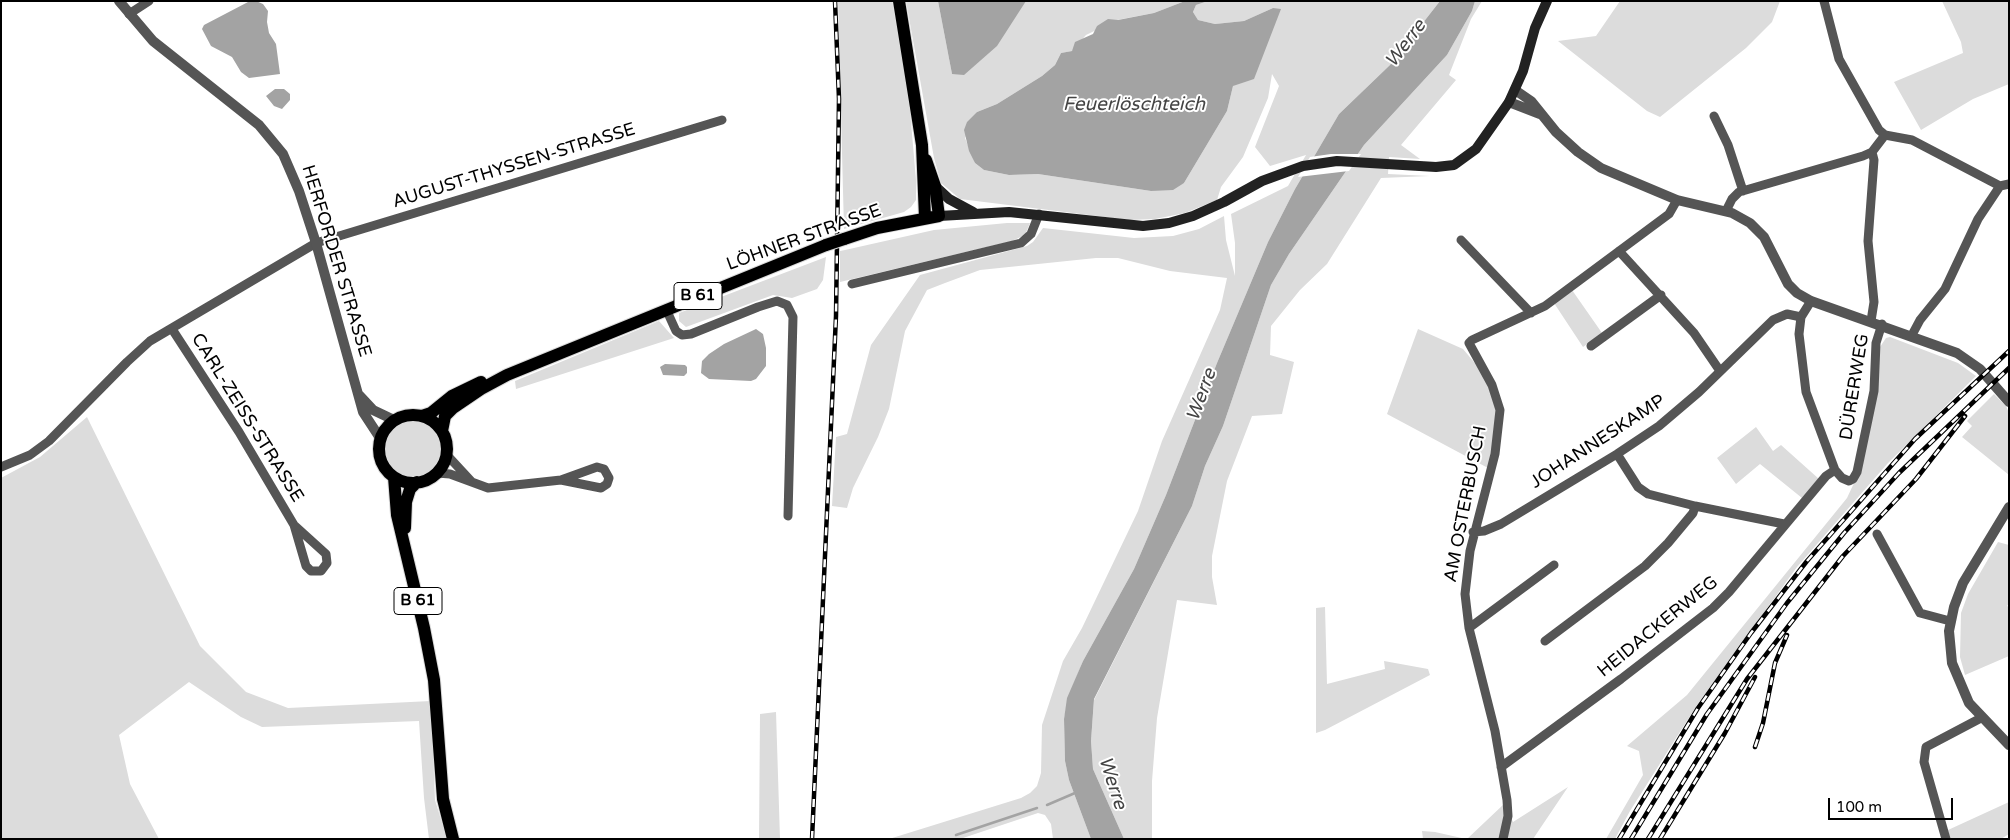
<!DOCTYPE html>
<html>
<head>
<meta charset="utf-8">
<style>
  body { margin:0 }
  #map { position:relative; width:2010px; height:840px; overflow:hidden; background:#fff; font-family:"Varela Round",sans-serif }
  canvas { display:block }
  .frame { position:absolute; inset:0; border:2px solid #000; pointer-events:none }
  .scale { position:absolute; left:1828px; top:798px; width:125px; height:22px; box-sizing:border-box; border:2px solid #000; border-top:0; padding-left:6px; font-size:15px; line-height:18px; white-space:nowrap; color:#000; -webkit-text-stroke:4px #fff; paint-order:stroke }
</style>
</head>
<body>
<div id="map">
<canvas width="2010" height="840"></canvas>
<div class="frame"></div>
<div class="scale">100 m</div>
</div>
<script>
const context = document.querySelector('canvas').getContext('2d');
context.lineJoin = 'round';
function paint(path, color) { context.fillStyle = color; context.fill(path, 'evenodd'); }
const poly = rows => new Path2D(rows.map(r => 'M' + r).join(''));
function trace(path, color, width, dash) { context.strokeStyle = color; context.lineWidth = width; context.lineCap = dash ? 'butt' : 'round'; context.setLineDash(dash || []); context.stroke(path); }
function write(font, color, halo, rows, align = 'center') {
  context.font = font + ' "Varela Round",sans-serif'; context.lineWidth = 4; context.setLineDash([]); context.textBaseline = 'middle'; context.strokeStyle = halo; context.fillStyle = color; for (const [text, x, y, turn = 0] of rows) {
    context.save(); context.translate(x, y); context.rotate((+turn || 0) * Math.PI / 180); context.textAlign = isNaN(turn) ? turn : align; if (halo) context.strokeText(text, 0, 0); context.fillText(text, 0, 0); context.restore();
  }
}
paint(poly([
  [838,1,892,1,909,99,916,180,916,200,911,207,904,212,844,229],
  [906,1,938,1,952,74,1026,1,1185,1,1154,13,1117,20,1086,35,1072,51,1061,53,1055,65,1042,76,997,104,977,112,965,138,975,163,984,170,1009,175,1038,174,1151,191,1184,183,1227,111,1233,86,1273,8,1244,21,1215,24,1198,20,1193,12,1196,5,1208,1,1440,1,1390,65,1339,114,1295,189,1268,242,1217,363,1166,495,1134,569,1083,661,1068,698,1064,719,1065,761,1069,780,1091,839,1053,839,1051,824,1045,815,1038,813,960,839,889,839,1021,798,1030,793,1037,786,1041,773,1042,725,1063,661,1082,628,1138,511,1162,441,1220,310,1227,278,1170,271,1118,258,1096,258,980,270,945,283,927,290,905,331,889,409,878,437,853,488,847,508,832,506,836,437,847,434,871,345,920,275,1027,246,1033,242,1043,228,1134,238,1173,236,1199,229,1224,216,1226,240,1235,276,1235,243,1231,214,1288,186,1306,155,1270,166,1255,147,1279,86,1272,74,1268,98,1243,157,1221,187,1217,200,1185,213,1155,219,1129,220,960,199,941,183,934,158],
  [1475,1,1482,1,1471,19,1449,75,1456,80,1401,145,1420,159,1389,157,1388,174,1430,176,1381,178,1327,264,1300,290,1271,326,1270,355,1294,362,1282,414,1252,416,1227,481,1212,556,1212,577,1217,605,1177,600,1157,718,1152,781,1152,839,1124,839,1093,769,1091,741,1094,700,1192,506,1205,466,1223,426,1271,285,1289,254,1364,145,1447,55,1472,11],
  [1620,1,1780,1,1772,22,1746,48,1660,117,1647,111,1558,41,1596,36],
  [1942,1,2009,1,2009,84,1973,99,1921,130,1894,82,1963,53,1961,42],
  [1007,223,1030,223,1025,235,1012,241,840,282,840,251,845,250,934,230],
  [826,257,823,280,817,289,792,298,773,295,686,327,679,321,679,313],
  [1572,290,1602,333,1583,347,1554,303],
  [659,321,674,338,516,389,515,381],
  [1418,329,1463,349,1479,368,1497,404,1495,445,1488,468,1387,414],
  [1890,337,1958,363,1976,376,1888,463,1797,567,1697,705,1630,811,1615,839,1606,839,1643,775,1639,751,1627,746,1687,695,1847,498,1854,483,1878,350,1886,338],
  [1994,394,2006,406,2009,413,2009,475,1962,437,1972,426,1967,421],
  [87,417,200,646,246,692,288,708,431,701,435,800,447,839,429,839,424,798,419,721,262,727,241,717,189,682,119,735,130,784,159,839,1,839,1,478,40,457],
  '383 448a29 29 0 1 1 58 0a29 29 0 1 1-58 0Z',
  [1756,427,1773,451,1781,445,1819,479,1802,498,1760,464,1736,484,1717,458],
  [1998,542,2009,545,2009,603,2007,606,2009,607,2009,656,1965,675,1960,657,1961,613,1968,594],
  [1325,607,1327,684,1385,669,1384,661,1428,669,1430,675,1325,730,1316,733,1316,608],
  [776,712,780,839,759,839,760,714],
  [1568,787,1533,839,1467,839,1504,804,1513,822],
  [2009,802,2009,834,2001,839,1950,839,1948,830],
  [1422,831,1435,832,1466,839,1423,839]
]), '#dcdcdc');
paint(poly([
  [256,1,263,4,268,11,267,22,269,33,276,44,280,74,249,78,241,72,232,57,211,46,202,29,204,25,248,2],
  [938,1,1026,1,997,46,964,75,952,74],
  [1185,1,1208,1,1196,5,1193,12,1198,20,1215,24,1244,21,1273,8,1281,9,1254,79,1233,86,1227,111,1184,183,1173,190,1151,191,1038,174,1009,175,984,170,975,163,969,151,964,130,967,122,977,112,997,104,1042,76,1055,65,1061,53,1072,51,1075,42,1093,34,1097,26,1108,19,1118,20,1154,13],
  [1440,1,1475,1,1472,11,1447,55,1364,145,1289,254,1271,285,1223,426,1205,466,1192,506,1094,699,1091,741,1093,769,1124,839,1091,839,1069,780,1065,761,1064,719,1067,698,1083,661,1134,569,1166,495,1217,363,1268,242,1295,189,1339,114,1390,65],
  [275,89,284,89,290,94,290,100,282,109,274,106,266,96],
  [756,329,763,334,766,348,766,366,756,379,751,381,709,379,701,373,702,361,709,354,724,344],
  [665,364,685,365,687,367,687,373,684,376,663,375,660,367]
]), '#a3a3a3');
paint(poly([
  [1331,154,1361,154,1349,171,1298,177,1310,157]
]), '#fff');
trace(poly([
  [1047,805,1075,793],
  [956,835,1037,808]
]), '#a3a3a3', 2.5);
const primary = poly([
  [899,1,922,145,925,218],
  [844,239,877,228,939,216,935,186,926,160],
  '379 449a34 34 0 1 1 68 0a34 34 0 1 1-68 0Z',
  [422,416,431,413,452,396,481,382],
  [442,431,445,416,453,408,481,389,507,375,826,245],
  [394,477,397,515,424,628,434,680,443,799,453,839],
  [405,528,406,502,410,489,417,482]
]);
trace(primary, '#dbdbdb', 14);
trace(poly([
  [1824,1,1839,59,1879,130,1885,135],
  [129,14,149,1],
  [1714,116,1728,145,1743,191],
  [1885,135,1912,140,2000,186],
  [1726,211,1732,199,1739,192,1863,156,1872,152,1885,135],
  [1461,240,1531,313],
  [1619,251,1694,333,1720,371],
  [852,284,1021,243,1031,234,1039,214],
  [1811,301,1801,317,1799,334,1806,392,1835,470,1842,478,1849,481,1853,479,1857,472,1874,391,1876,343,1882,324],
  [666,309,676,331,682,335,691,334,758,307,777,301,787,305,793,317,788,516],
  [1871,321,1874,302,1868,241,1874,160,1872,152],
  [172,329,239,432,294,525,306,566,311,571,321,571,327,563,326,554,294,525],
  [1912,335,1920,320,1945,289,1978,219,2000,186,2009,184],
  [1591,346,1661,295],
  [446,454,471,481],
  [1617,454,1638,487,1648,494,1695,506,1784,524],
  [1,467,30,455,49,441,127,362,150,341,316,243,722,120],
  [437,473,450,474,488,488,561,480,597,467,604,469,609,478,607,484,601,488,561,480],
  [1473,532,1484,531,1501,524,1617,454,1659,426,1699,392,1773,320,1787,314,1801,317],
  [1877,534,1920,613,1950,621],
  [1469,628,1554,565],
  [1545,641,1645,566,1668,543,1693,513,1695,506],
  [1501,767,1621,679,1713,608,1729,592,1826,476,1835,470],
  [1503,839,1508,816,1507,800,1495,731,1469,628,1465,594,1470,551,1495,454,1500,410,1492,385,1469,343,1472,340,1545,306,1669,214,1677,200],
  [1946,839,1924,762,1926,747,1981,718]
]), '#555', 9);
trace(poly([
  [119,1,153,41,259,125,283,154,299,191,316,243,363,412,380,438],
  [1515,90,1531,101,1556,132,1578,152,1601,168,1677,200,1732,213,1750,223,1764,237,1788,284,1797,293,1811,301,1957,353,1980,369,2009,402],
  [1509,102,1540,114],
  [359,395,373,410,394,420],
  [2009,507,1963,583,1954,607,1949,631,1952,663,1969,703,2009,745]
]), '#555', 10);
trace(poly([
  [935,186,949,199,973,212],
  [939,216,1009,212,1143,226,1169,223,1193,216,1224,202,1262,181,1303,166,1337,161,1436,167,1454,165,1476,149,1509,102,1523,71,1535,28,1547,1]
]), '#222', 10);
trace(primary, '#000', 12);
const rail = poly([
  [1755,747,1763,723,1775,663,1787,635],
  [812,839,836,316,839,99,835,1],
  [1619,839,1698,708,1751,633,1807,561,1915,439,2009,351],
  [1631,839,1707,714,1787,603,1844,533,1899,473,2009,368],
  [1648,839,1747,679,1843,556,1916,479,1965,416],
  [1660,839,1725,733,1755,677]
]);
trace(rail, '#000', 4.5);
trace(rail, '#fff', 2.5, [8]);
const primaryBridge = poly([
  [826,245,844,239]
]);
trace(primaryBridge, '#dbdbdb', 14, []);
trace(primaryBridge, '#000', 12);
for (const [x, y, w] of [
  [698,296,48],
  [418,601,48]
]) { const box = new Path2D(); box.roundRect(x - w / 2, y - 13.5, w, 27, 4); context.fillStyle = '#fff'; context.fill(box); trace(box, '#000', 1); }
write('bold 16px', '#000', null, [
  ["B 61",698,296],
  ["B 61",418,601]
]);
write('18px', '#000', '#fff', [
  ["AUGUST-THYSSEN-STRASSE",514,166,-17],
  ["LÖHNER STRASSE",804,238,-20],
  ["HERFORDER STRASSE",336,261,73],
  ["DÜRERWEG",1855,387,-81],
  ["CARL-ZEISS-STRASSE",247,418,58],
  ["JOHANNESKAMP",1598,442,-33],
  ["AM OSTERBUSCH",1466,504,-79],
  ["HEIDACKERWEG",1658,627,-39]
]);
write('italic 19px', '#444', '#fff', [
  ["Werre",1406,44,-53],
  ["Feuerlöschteich",1134,105],
  ["Werre",1202,395,-70],
  ["Werre",1112,783,72]
]);
</script>
</body>
</html>
